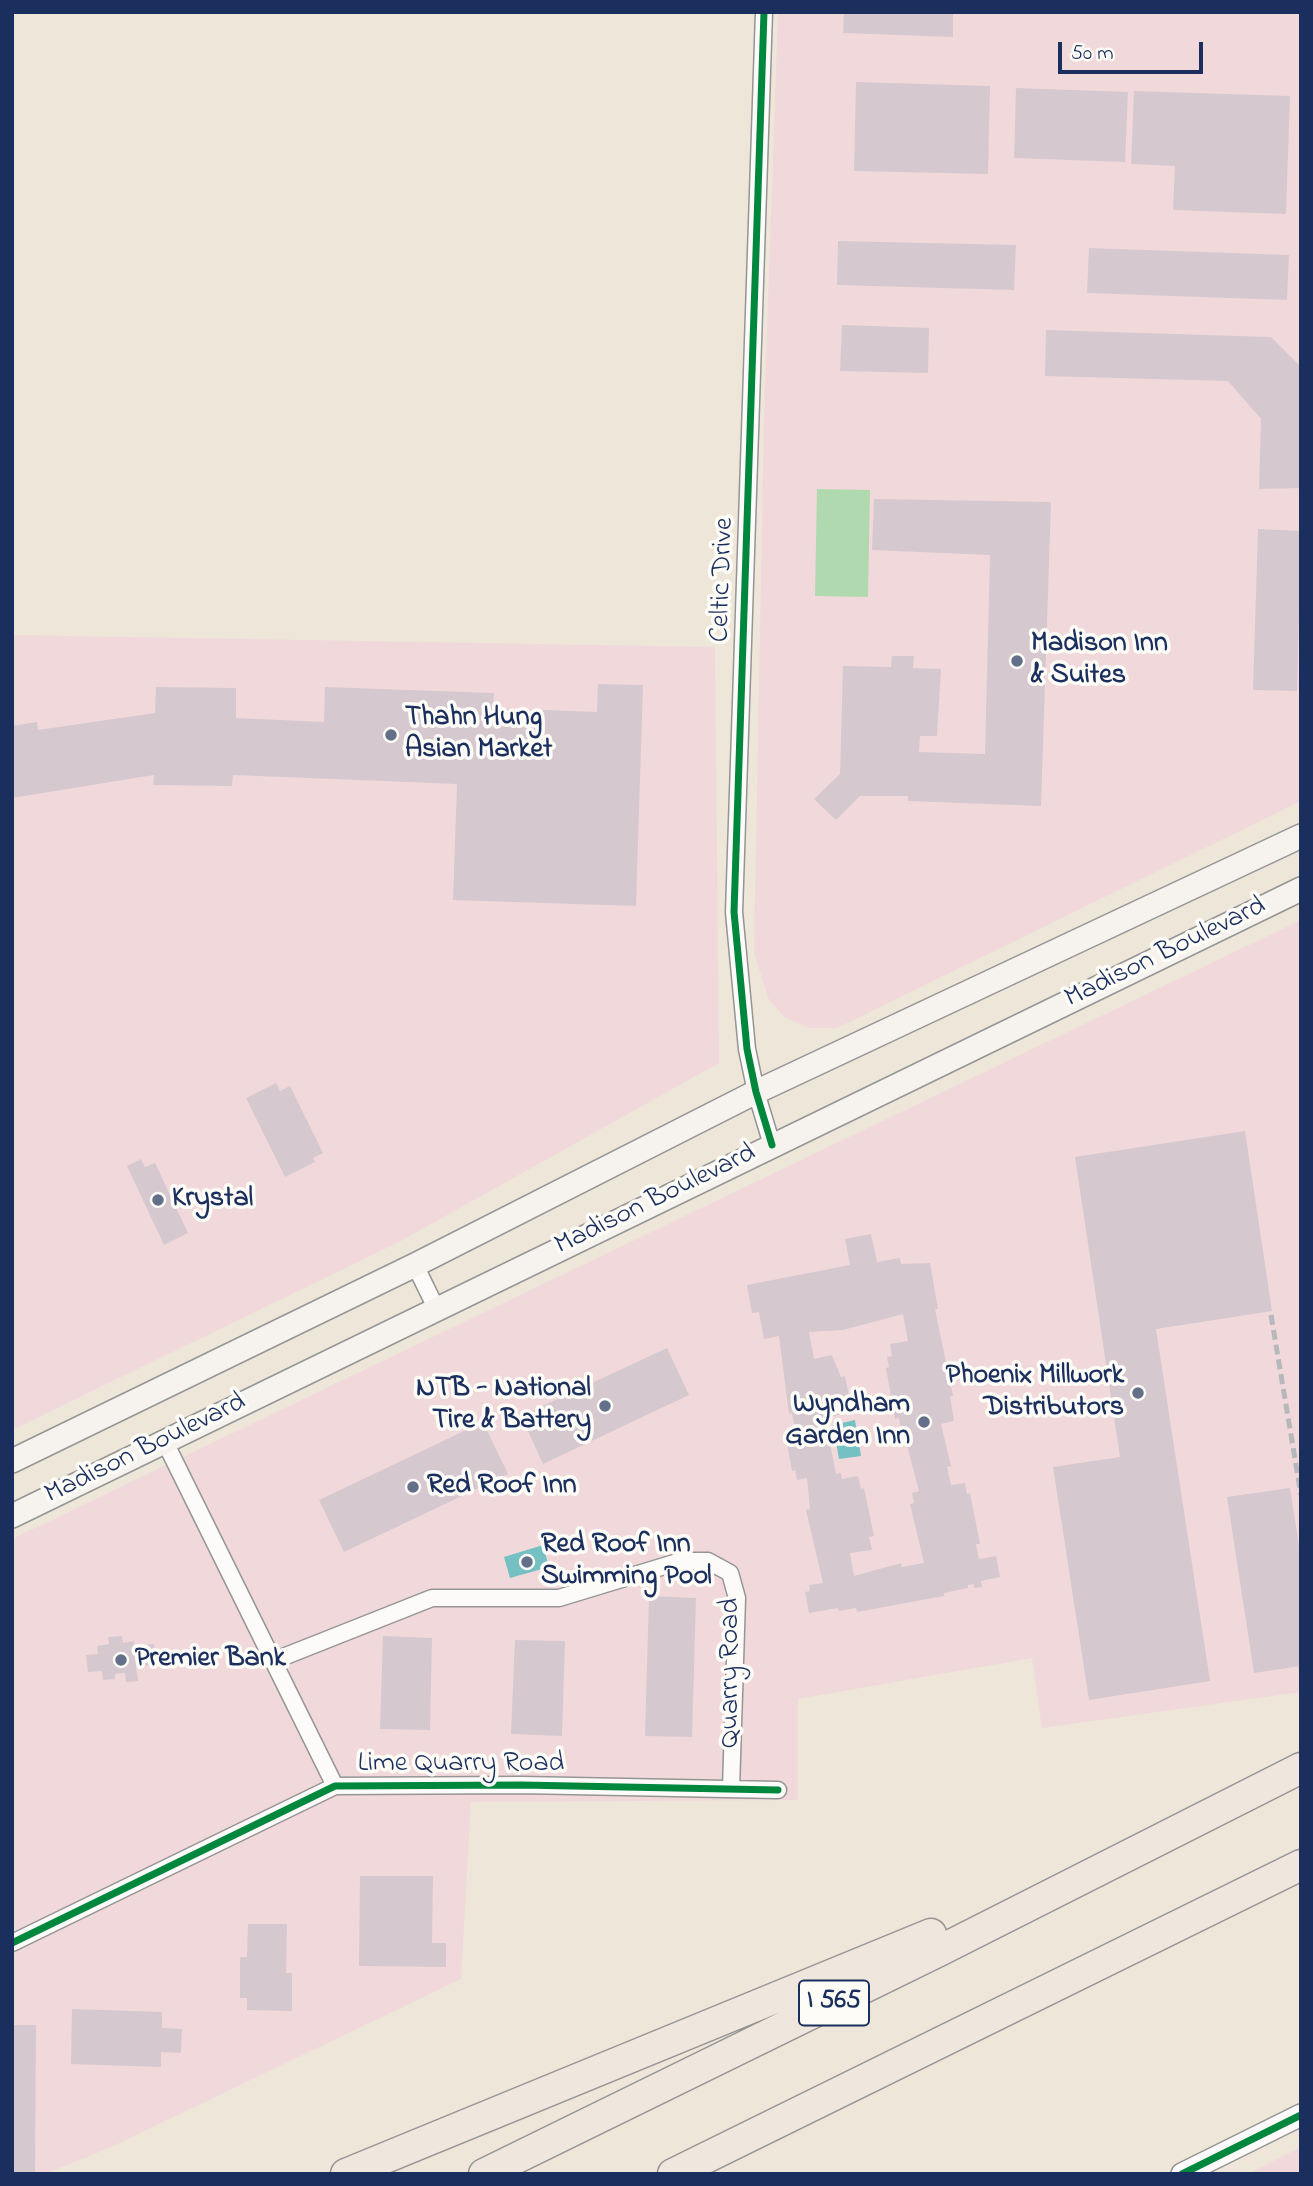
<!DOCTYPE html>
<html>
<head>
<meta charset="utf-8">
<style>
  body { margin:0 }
  #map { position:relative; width:1313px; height:2186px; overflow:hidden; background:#ede6d9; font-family:"Indie Flower",sans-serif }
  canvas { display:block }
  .frame { position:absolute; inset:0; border:14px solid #1b2f5e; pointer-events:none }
  .scale { position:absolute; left:1058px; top:42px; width:145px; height:32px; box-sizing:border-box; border:4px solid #1b2f5e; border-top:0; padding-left:9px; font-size:21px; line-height:24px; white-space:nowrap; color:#1b2f5e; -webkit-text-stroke:5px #fdfcf7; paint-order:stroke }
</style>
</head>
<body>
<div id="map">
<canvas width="1313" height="2186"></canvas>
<div class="frame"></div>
<div class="scale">50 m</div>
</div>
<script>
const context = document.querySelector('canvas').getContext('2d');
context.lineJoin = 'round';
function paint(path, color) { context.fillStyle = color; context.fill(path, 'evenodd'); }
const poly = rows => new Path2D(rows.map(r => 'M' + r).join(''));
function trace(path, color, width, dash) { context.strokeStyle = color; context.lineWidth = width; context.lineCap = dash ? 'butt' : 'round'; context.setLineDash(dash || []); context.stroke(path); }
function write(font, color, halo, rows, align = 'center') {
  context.font = font + ' "Indie Flower",sans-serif'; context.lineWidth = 7; context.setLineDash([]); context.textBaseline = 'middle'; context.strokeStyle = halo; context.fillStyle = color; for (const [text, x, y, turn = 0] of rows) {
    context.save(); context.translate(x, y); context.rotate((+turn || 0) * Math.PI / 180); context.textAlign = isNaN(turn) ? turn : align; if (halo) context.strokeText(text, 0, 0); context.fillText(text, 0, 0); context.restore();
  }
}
paint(poly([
  [778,12,1301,12,1301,801,837,1028,809,1028,784,1017,768,998,754,952,764,417],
  [12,635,715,647,719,1063,399,1242,12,1430],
  [1301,920,1301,1692,1042,1728,1032,1658,798,1699,798,1800,471,1802,461,1979,109,2148,45,2174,12,2174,12,1539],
  [1301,2147,1301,2174,1248,2174,1283,2156]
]), '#f1d9db');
paint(poly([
  [817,489,870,490,868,597,815,596]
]), '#b1d9af');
paint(poly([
  [855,1420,861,1456,839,1459,833,1425],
  [543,1545,549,1567,510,1578,504,1557]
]), '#74c0c3');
paint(poly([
  [844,12,953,12,953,37,843,33],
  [856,82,990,86,988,174,854,171],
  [1016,88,1128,92,1125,162,1014,158],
  [1134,91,1290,96,1286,214,1173,210,1175,166,1131,164],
  [838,241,1016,245,1014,290,837,285],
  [1089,248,1289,255,1287,300,1087,293],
  [842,325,929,328,928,373,840,371],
  [1046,330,1271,337,1301,367,1301,488,1259,489,1261,419,1228,381,1045,376],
  [874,499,1051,502,1041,806,908,801,908,796,860,796,836,820,814,799,840,774,843,666,891,667,892,656,914,656,913,668,941,669,937,736,920,736,919,752,985,754,990,555,872,550],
  [1258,529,1301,531,1297,691,1253,690],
  [598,684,643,685,636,906,453,900,457,784,233,775,232,786,153,785,154,775,12,798,12,726,37,722,38,730,155,713,156,687,236,688,236,718,324,722,325,687,494,693,493,708,597,712],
  [276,1083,280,1091,290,1086,323,1153,313,1158,315,1162,285,1177,246,1098],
  [1245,1131,1272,1311,1156,1329,1210,1681,1089,1700,1053,1467,1120,1457,1075,1157],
  [141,1159,145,1167,155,1163,188,1233,164,1245,127,1166],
  [871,1234,877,1262,900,1258,901,1264,930,1263,938,1309,935,1309,953,1396,950,1396,954,1421,941,1424,951,1466,947,1467,951,1485,965,1483,967,1494,970,1493,980,1544,976,1544,979,1559,996,1556,1000,1577,981,1581,982,1587,974,1588,974,1584,968,1585,968,1588,944,1593,944,1596,857,1612,856,1608,839,1611,838,1608,809,1613,805,1592,810,1591,809,1585,823,1583,806,1510,810,1509,807,1478,797,1480,795,1470,792,1471,787,1443,791,1443,789,1432,799,1430,798,1424,794,1424,792,1413,789,1414,779,1336,764,1339,759,1312,752,1313,747,1285,850,1265,845,1239],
  [903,1314,908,1341,890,1344,892,1356,887,1357,889,1367,886,1368,895,1419,899,1418,901,1430,908,1429,911,1444,907,1445,919,1491,912,1493,914,1503,910,1504,924,1563,902,1567,901,1563,854,1576,850,1553,872,1550,869,1537,874,1536,864,1488,861,1489,858,1476,842,1479,841,1473,836,1474,825,1418,848,1413,845,1396,849,1396,845,1376,841,1377,832,1355,814,1359,809,1332,843,1330],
  [667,1348,689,1395,543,1464,521,1416],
  [483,1422,508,1474,344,1552,319,1500],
  [1290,1488,1301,1559,1301,1666,1254,1673,1227,1497],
  [649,1596,696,1598,692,1737,645,1736],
  [122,1636,123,1643,134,1641,134,1646,154,1644,157,1664,136,1667,138,1681,126,1682,125,1673,115,1674,115,1679,103,1680,102,1671,88,1672,86,1655,98,1654,97,1646,109,1644,108,1637],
  [383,1636,432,1638,430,1730,380,1729],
  [515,1640,565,1641,562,1736,511,1734],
  [360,1876,433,1876,432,1943,446,1943,446,1967,359,1966],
  [248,1924,287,1924,286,1973,292,1973,292,2011,247,2010,247,1998,240,1998,240,1957,247,1957],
  [72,2009,162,2012,162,2028,182,2029,181,2053,161,2052,161,2067,71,2064],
  [12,2025,36,2025,35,2174,12,2174]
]), '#d6c8cf');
const minor = poly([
  [764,12,734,912,747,1049,756,1092,772,1145],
  [415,1265,436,1308],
  [164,1440,335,1786],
  [273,1661,432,1598,559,1598,681,1561,708,1561,730,1573,737,1598,731,1789],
  [12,1943,335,1786,521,1785,778,1790]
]);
const tertiary = poly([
  [1182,2174,1301,2115]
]);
const secondary = poly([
  [12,1461,415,1265,756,1092,1301,836],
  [12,1516,1301,889]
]);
const motorway = poly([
  [346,2174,931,1934],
  [484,2174,939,1951,1301,1768],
  [673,2174,1301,1865]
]);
trace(minor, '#959595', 19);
trace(tertiary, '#959595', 24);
trace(secondary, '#959595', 26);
trace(motorway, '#959595', 33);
trace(minor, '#fcfbf9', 16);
trace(tertiary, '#fcfbf9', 21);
trace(secondary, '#f6f3ef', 23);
trace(motorway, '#efe6de', 30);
trace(poly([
  [1271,1315,1301,1495]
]), '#b7b8bb', 5, [10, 5]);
trace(poly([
  [764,12,734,912,747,1049,756,1092,772,1145],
  [12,1943,335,1786,521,1785,778,1790],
  [1182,2174,1301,2115]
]), '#00873e', 7);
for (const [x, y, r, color] of [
  [1017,661,7,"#646f89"],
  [391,735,7,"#646f89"],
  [158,1200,7,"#646f89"],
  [1138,1393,7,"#646f89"],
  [605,1406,7,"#646f89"],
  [924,1422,7,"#646f89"],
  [413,1487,7,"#646f89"],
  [527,1562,7,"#646f89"],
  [121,1660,7,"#646f89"]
]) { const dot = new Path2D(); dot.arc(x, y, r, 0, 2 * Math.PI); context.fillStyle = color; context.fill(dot); trace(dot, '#fdfcf7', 2.5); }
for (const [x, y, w] of [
  [834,2003,70]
]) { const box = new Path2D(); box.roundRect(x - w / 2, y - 22.5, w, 45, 5); context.fillStyle = '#fdfcf7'; context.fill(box); trace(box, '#1b2f5e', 2); }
write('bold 26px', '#1b2f5e', null, [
  ["I 565",834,2003]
]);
write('28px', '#1b2f5e', '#fdfcf7', [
  ["Celtic Drive",724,580,-88],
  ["Madison Boulevard",1166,954,-26],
  ["Madison Boulevard",656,1201,-26],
  ["Madison Boulevard",146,1450,-26],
  ["Quarry Road",732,1673,-90],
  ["Lime Quarry Road",461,1765]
]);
write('bold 28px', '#1b2f5e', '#fdfcf7', [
  ["Madison Inn",1031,645],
  ["& Suites",1031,677],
  ["Thahn Hung",405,719],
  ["Asian Market",405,751],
  ["Krystal",172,1200],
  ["Phoenix Millwork",1124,1377,"right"],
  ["Distributors",1124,1409,"right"],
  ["NTB - National",591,1390,"right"],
  ["Tire & Battery",591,1422,"right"],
  ["Wyndham",910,1406,"right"],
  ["Garden Inn",910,1438,"right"],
  ["Red Roof Inn",427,1487],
  ["Red Roof Inn",541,1546],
  ["Swimming Pool",541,1578],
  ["Premier Bank",135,1660]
], 'left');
</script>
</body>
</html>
